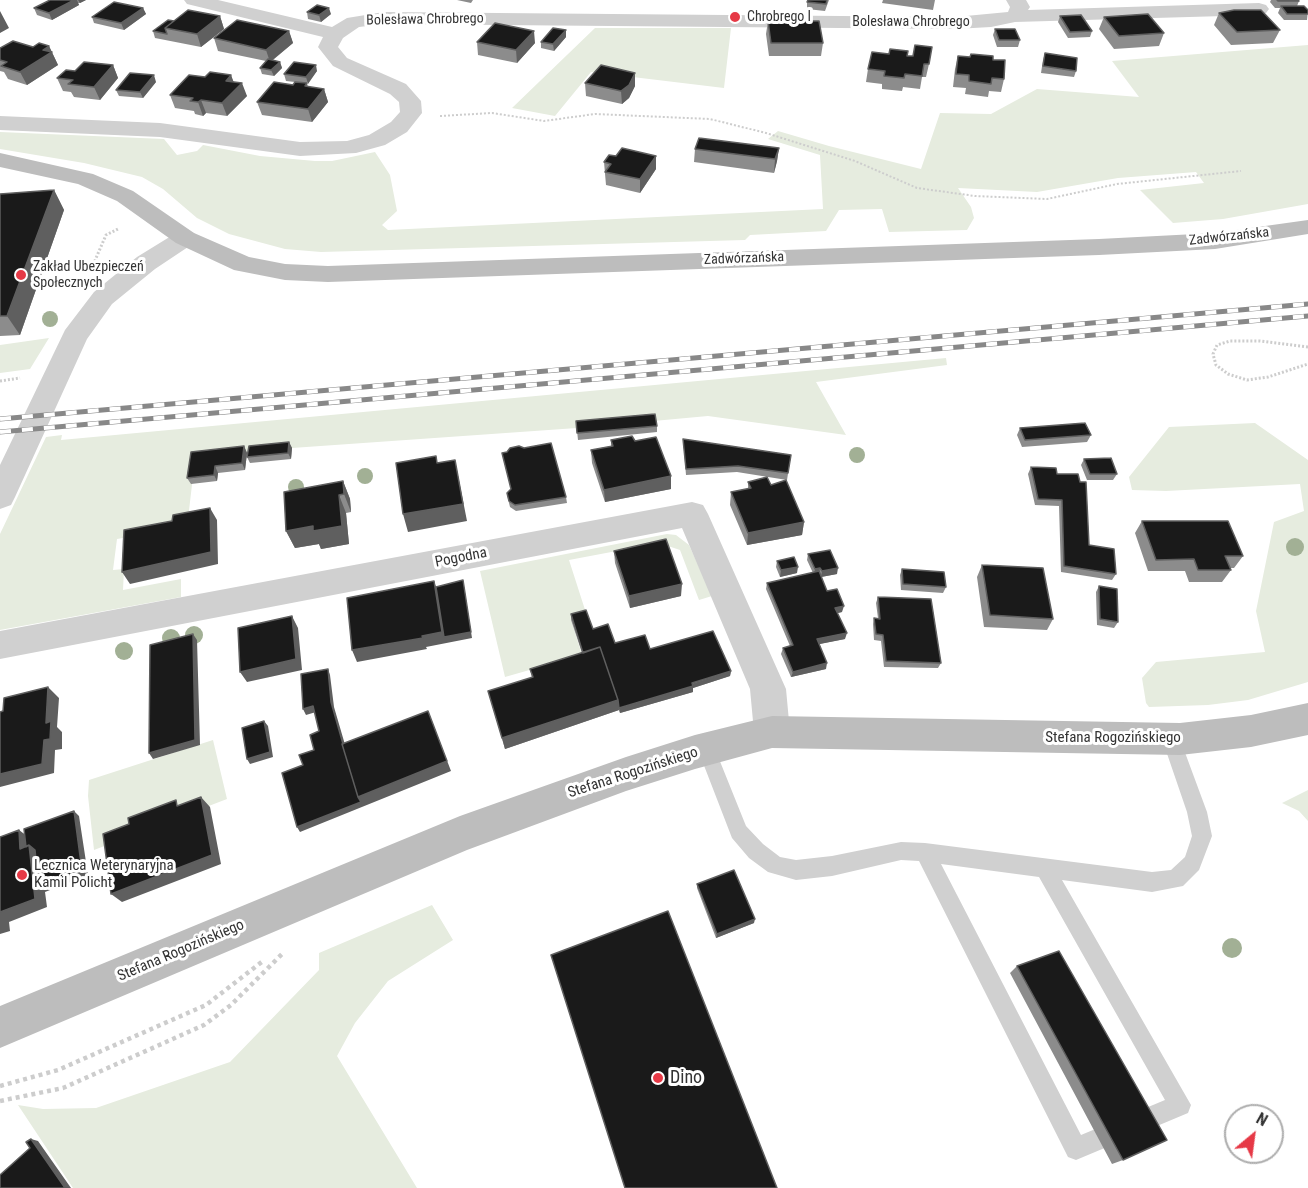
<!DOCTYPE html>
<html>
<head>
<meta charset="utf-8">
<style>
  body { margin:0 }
  #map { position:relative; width:1308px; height:1188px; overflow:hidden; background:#fff; font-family:"Roboto Condensed",sans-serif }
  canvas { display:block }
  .north { position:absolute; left:1224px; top:1104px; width:60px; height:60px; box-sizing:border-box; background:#fff; border:2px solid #adadad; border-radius:50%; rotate:29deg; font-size:16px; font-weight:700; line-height:24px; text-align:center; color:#333 }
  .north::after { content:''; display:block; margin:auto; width:21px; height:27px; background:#e63946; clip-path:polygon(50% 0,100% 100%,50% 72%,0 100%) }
</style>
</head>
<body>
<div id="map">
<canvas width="1308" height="1188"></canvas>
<div class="north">N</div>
</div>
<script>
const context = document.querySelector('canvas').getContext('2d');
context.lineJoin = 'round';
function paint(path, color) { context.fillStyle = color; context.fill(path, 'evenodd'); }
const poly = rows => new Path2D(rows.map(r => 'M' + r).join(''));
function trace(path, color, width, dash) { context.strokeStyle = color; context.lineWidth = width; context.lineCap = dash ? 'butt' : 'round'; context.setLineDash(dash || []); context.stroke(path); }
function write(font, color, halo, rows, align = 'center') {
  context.font = font + ' "Roboto Condensed",sans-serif'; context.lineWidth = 6; context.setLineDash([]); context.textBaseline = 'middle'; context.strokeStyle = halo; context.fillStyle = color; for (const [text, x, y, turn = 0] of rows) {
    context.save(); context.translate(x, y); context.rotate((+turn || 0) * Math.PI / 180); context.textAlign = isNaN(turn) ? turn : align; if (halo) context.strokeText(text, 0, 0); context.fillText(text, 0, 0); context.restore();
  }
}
paint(poly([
  [595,28,731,28,724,88,591,72,555,116,512,108],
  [1308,45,1308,204,1223,219,1173,223,1140,190,1204,183,1196,172,1118,178,1037,192,958,188,971,207,974,218,967,230,889,232,882,209,839,210,826,231,750,235,745,240,321,252,285,249,229,234,197,218,163,189,142,177,84,163,0,149,0,132,164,139,177,155,197,151,203,145,260,156,315,161,332,161,375,152,390,175,397,211,382,225,388,230,823,209,820,155,768,139,778,131,829,146,921,169,940,113,991,114,1037,89,1139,97,1112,61],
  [49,338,30,369,0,373,0,345],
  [946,358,947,365,816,382,846,435,708,416,577,428,292,448,195,459,188,519,171,530,117,539,113,570,124,569,123,590,181,579,181,597,0,630,0,534,46,437,62,435,61,440],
  [1255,423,1308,460,1308,682,1248,700,1208,705,1149,707,1146,703,1142,678,1156,662,1265,652,1256,611,1274,522,1304,511,1300,484,1166,491,1132,490,1129,477,1169,427],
  [667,534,676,535,689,545,712,596,699,600,680,550,659,543,569,560,587,616,571,620,582,655,505,677,480,571],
  [213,740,227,799,94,850,88,796,89,780],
  [1308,790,1308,821,1299,811,1282,803],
  [432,905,453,940,388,981,355,1023,337,1056,417,1188,73,1188,18,1105,43,1109,96,1108,230,1062,319,970,319,953]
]), '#e6ecdf');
trace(poly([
  [440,116,492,113,544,121,595,114,710,119,766,133,855,161,917,188,975,196,1047,199,1117,184,1241,171]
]), '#cdcdcd', 2, [2, 2]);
trace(poly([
  [93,265,106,235,118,229],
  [1308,347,1260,341,1230,341,1217,345,1213,354,1216,365,1228,374,1247,380,1268,377,1308,364],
  [0,381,20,378]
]), '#cdcdcd', 3, [2, 2]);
trace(poly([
  [0,1086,58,1070,206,1005,263,961],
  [0,1101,63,1088,204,1025,231,1005,284,952]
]), '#cdcdcd', 4.5, [4, 4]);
paint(poly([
  [1171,731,1177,733,1180,739,1207,812,1212,836,1199,870,1183,886,1152,892,1062,880,1191,1105,1188,1113,1076,1160,1068,1157,919,861,901,860,832,876,796,880,768,872,749,858,732,838,698,750,701,744,707,742,713,744,746,826,763,844,780,857,796,860,832,856,901,842,925,843,1152,872,1171,870,1185,857,1192,836,1187,812,1162,739,1165,733,1171,731],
  [941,864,1039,877,1165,1100,1081,1135,941,864]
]), '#d0d0d0');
paint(poly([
  [184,0,218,0,332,27,347,18,384,12,955,17,1008,12,1010,7,1006,0,1026,0,1030,7,1028,10,1259,3,1266,5,1269,9,1266,13,1259,15,1015,22,991,27,955,29,384,24,359,27,343,38,338,47,347,58,406,84,421,101,422,113,407,132,385,145,356,153,300,156,160,137,0,130,0,116,160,123,300,142,347,141,369,135,391,122,400,112,399,102,390,94,333,66,318,47,323,37,187,4,184,0],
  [185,230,194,233,197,238,194,243,155,269,112,304,87,339,15,497,11,505,0,509,0,465,65,330,94,292,137,257,176,233,185,230],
  [692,502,703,505,708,514,786,689,790,732,785,743,772,748,759,743,754,732,750,689,682,528,0,659,0,631,692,502]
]), '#d0d0d0');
paint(poly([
  [0,153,93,174,133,191,194,233,249,257,285,264,328,266,1099,239,1215,233,1308,220,1308,234,1215,249,1099,255,328,282,285,280,234,270,176,243,117,201,78,184,0,167,0,153],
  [1308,703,1308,735,1251,747,1180,755,772,748,695,769,626,791,467,850,0,1048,0,1006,460,816,626,757,695,735,772,716,1180,723,1251,715,1308,703]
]), '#bdbdbd');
const rail = poly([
  [0,419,1308,304],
  [0,432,1308,316]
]);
trace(rail, '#888', 5);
trace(rail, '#fff', 4, [11]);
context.fillStyle = '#a2b095';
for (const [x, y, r] of [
  [50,319,8],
  [857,455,8],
  [365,476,8],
  [296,487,8],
  [1295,547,9],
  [194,635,9],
  [171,638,9],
  [124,651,9],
  [1232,948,10]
]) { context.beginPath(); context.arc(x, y, r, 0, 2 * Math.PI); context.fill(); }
paint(poly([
  [50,0,86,0,80,3,78,3,79,5,52,20,37,15,34,8],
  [457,0,473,0,471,3],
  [829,0,825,11,807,9,807,2],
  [883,0,935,0,933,10,882,3],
  [1271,0,1298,0,1299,1,1297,6,1308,10,1307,20,1284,20,1278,13,1280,8,1275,8,1270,2],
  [143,8,146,14,124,30,94,23,92,17],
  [307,12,331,14,321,22,308,19],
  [1219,13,1280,30,1273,43,1231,45,1214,25],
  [220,16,224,29,201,47,155,38,153,31],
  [1060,16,1092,31,1090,37,1068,38,1058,22],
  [1104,17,1164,33,1159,46,1114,49,1099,29],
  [768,21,823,43,821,56,769,56,766,34],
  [995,29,1020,40,1018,47,997,47,993,35],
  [566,30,566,37,554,51,541,48,541,42],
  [289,31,293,43,273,60,280,62,282,68,274,76,262,74,260,68,266,61,218,51,214,38],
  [477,42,535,43,517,63,478,55],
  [49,46,58,65,27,85,8,79,4,72,0,71,0,48],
  [1045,53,1076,71,1074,77,1041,73,1043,60],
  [907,56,929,64,926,77,922,77,920,89,903,87,902,91,882,89,882,84,866,82,868,69],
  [958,56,993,60,1004,79,1001,92,989,91,988,97,965,94,966,88,953,87,955,69],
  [113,65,118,78,100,100,74,97,71,92,63,91,57,78,75,71],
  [317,71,307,83,308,87,324,89,328,102,312,122,262,115,257,102,293,85,295,82,286,81,284,74],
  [231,75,233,82,247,96,227,116,206,113,203,116,195,114,194,111,175,108,170,95,205,77],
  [156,82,143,98,119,96,116,90],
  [585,83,635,86,629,98,622,104,586,96],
  [779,148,777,161,774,173,694,162,695,149],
  [604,162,656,169,640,193,606,185],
  [54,190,64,210,20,335,0,336,0,194],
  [576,421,657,426,657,432,578,440],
  [1020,428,1091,435,1087,442,1022,447,1017,435],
  [683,439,791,455,787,480,737,472,686,475],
  [611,440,635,441,671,476,671,489,605,502,592,463,591,450,611,446],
  [289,442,292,448,291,459,250,463,247,457],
  [244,446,247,453,245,470,218,473,217,481,191,484,187,478],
  [1084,459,1117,474,1113,480,1087,480,1081,465],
  [1031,467,1057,474,1089,545,1116,574,1112,580,1061,572,1059,506,1035,505,1028,474],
  [343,481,350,499,351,512,346,513,349,544,321,549,319,544,295,548,286,531],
  [748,482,771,485,804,522,802,535,747,545,730,505,731,492,748,489],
  [511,489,566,497,567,503,516,511,510,507,508,499,507,493],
  [1142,521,1243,556,1234,568,1230,568,1231,570,1222,582,1189,582,1185,571,1148,571,1135,533],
  [614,551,681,596,630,608,615,563],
  [808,554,837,574,821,577,827,591,842,612,837,613,845,639,819,644,826,669,791,677,781,654,783,648,790,646,766,589,767,583,813,573,807,560],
  [777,561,797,573,780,577,776,567],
  [982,565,1053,619,1047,630,984,627,977,577],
  [902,569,946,587,943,593,901,590,900,575],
  [1099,586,1118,622,1114,628,1097,625,1096,592],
  [878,597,941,663,938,668,884,667,881,641,874,640,873,624,874,618,878,618,876,603],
  [571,614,615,643,650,649,731,671,730,676,693,688,693,692,620,713,619,710,505,749,488,691,532,678,530,669,582,653,571,620],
  [697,884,754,923,716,938,697,888],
  [1017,966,1123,1160,1112,1164,1010,973]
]), '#8c8c8c');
paint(poly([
  [74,0,77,0,79,5,52,20,49,13],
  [78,0,86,0,80,3],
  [143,8,146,14,124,30,121,23],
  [329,8,331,14,321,22,319,15],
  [0,11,9,28,0,33],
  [220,16,224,29,201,47,197,34],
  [566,30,566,37,554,51,553,44],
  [289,31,293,43,270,62,266,50],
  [534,31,535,43,517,63,516,50],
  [49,46,58,65,27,85,20,72,43,50],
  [280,62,282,68,274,76,271,70],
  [113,65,118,78,100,100,94,87],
  [316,65,317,71,308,84,306,77],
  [635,73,635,86,629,98,622,104,621,91],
  [154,75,156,82,143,98,140,92],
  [231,75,236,88,226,81],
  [242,83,247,96,227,116,222,103],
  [324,89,328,102,312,122,308,109],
  [201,100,206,113,203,116,198,102],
  [779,148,777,161,774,173,775,159],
  [656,156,656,169,640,193,640,179],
  [54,190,64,210,20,335,7,316],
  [289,442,292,448,291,459,288,453],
  [244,446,247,453,245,470,242,463],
  [455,460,467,521,408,532,403,514],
  [215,466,218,473,217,481,214,475],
  [671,476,671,489,605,502,604,490],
  [343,481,350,499,351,512,344,494],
  [339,495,346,513,349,544,321,549,319,544,295,548,286,531],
  [210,508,217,520,218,564,130,584,122,572],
  [804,522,802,535,747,545,748,533],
  [798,567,797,573,780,577,781,570],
  [820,568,819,574,814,575,815,569],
  [838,568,837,574,821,577,822,571],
  [463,580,472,638,426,647,427,649,357,662,352,650,422,636,434,581,438,593],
  [682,584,681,596,630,608,629,596],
  [844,606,842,612,834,614,835,608],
  [292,616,298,628,302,670,247,682,240,672],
  [847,633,845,639,815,645,817,639],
  [193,634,197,640,200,745,153,759,149,753],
  [827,663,826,669,791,677,793,672],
  [328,669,330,675,334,707,360,796,428,711,451,771,300,832,297,827,331,702],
  [731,671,730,676,693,688,693,692,620,713,619,708],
  [48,687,59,698,57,727,62,732,62,749,55,750,54,773,0,787,0,774,44,740],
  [618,700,619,710,505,749,502,738],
  [313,706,316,712,306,715,303,709],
  [264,721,268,726,273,757,250,764,247,759],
  [201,797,210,807,221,864,122,902,111,894],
  [74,811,79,816,88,875,45,892,47,907,9,922,10,931,0,934,0,912,20,849,19,830,31,839],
  [755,919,754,923,716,938,717,934],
  [31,1139,38,1141,71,1188,65,1188]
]), '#5f5f5f');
const building = poly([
  [50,0,74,0,49,13,34,8,50,0],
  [808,0,827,0,826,4,807,2,808,0],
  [1277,0,1298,0,1299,1,1278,1,1277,0],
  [114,2,143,8,121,23,92,17,114,2],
  [317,5,329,8,319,15,307,12,317,5],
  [1281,6,1304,6,1308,10,1308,14,1287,14,1281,6],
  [188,10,220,16,197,34,165,28,188,10],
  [1234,10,1261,10,1280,30,1237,32,1219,13,1234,10],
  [1148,14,1164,33,1119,36,1104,17,1148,14],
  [1081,15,1092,31,1070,32,1060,16,1081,15],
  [168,20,174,21,165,28,167,34,153,31,168,20],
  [237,20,289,31,266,50,214,38,237,20],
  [768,21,819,21,823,43,771,43,768,21],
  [495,23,534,31,516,50,477,42,495,23],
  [553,28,566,30,553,44,541,42,553,28],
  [995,29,1015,29,1020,40,999,40,995,29],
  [13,41,33,47,39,43,49,46,43,50,52,52,20,72,1,66,7,62,0,60,0,48,13,41],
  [915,45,932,47,929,64,924,64,922,76,905,74,904,78,884,76,885,71,868,69,872,52,889,54,890,49,908,51,907,56,913,56,915,45],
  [1045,53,1077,58,1076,71,1043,66,1045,53],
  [971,54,993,56,993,60,1005,60,1004,79,992,78,991,84,969,81,969,75,956,74,958,56,970,57,971,54],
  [268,59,280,62,271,70,260,68,268,59],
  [84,62,113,65,94,87,68,84,73,80,57,78,66,70,75,71,84,62],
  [294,62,316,65,306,77,284,74,294,62],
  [601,65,635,73,629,85,621,91,585,83,601,65],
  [210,72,231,75,226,81,242,83,222,103,201,100,198,102,190,101,193,98,170,95,189,75,205,77,210,72],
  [130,73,154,75,140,92,116,90,130,73],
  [274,82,293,85,295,82,307,83,305,86,324,89,308,109,257,102,274,82],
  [699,138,779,148,775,159,695,149,699,138],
  [622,148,656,156,640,179,605,172,611,164,604,162,609,155,616,156,622,148],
  [54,190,7,316,0,316,0,194,54,190],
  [655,414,657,426,577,433,576,421,655,414],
  [1085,423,1091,435,1025,440,1020,428,1085,423],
  [632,436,635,441,656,437,671,476,604,490,591,450,613,446,611,440,632,436],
  [683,439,791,455,788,473,738,466,686,469,683,439],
  [289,442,288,453,247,457,249,446,289,442],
  [551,443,566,497,515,505,509,501,507,493,511,489,502,453,507,452,510,448,519,446,524,448,551,443],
  [244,446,242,463,215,466,214,475,187,478,191,452,244,446],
  [436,456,437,463,455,460,463,504,403,514,396,463,436,456],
  [1111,458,1117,474,1090,474,1084,459,1111,458],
  [1031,467,1056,468,1057,474,1078,474,1080,482,1086,482,1089,545,1114,549,1116,574,1064,566,1062,500,1038,499,1031,467],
  [767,477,771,485,786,480,804,522,748,533,731,492,751,488,748,482,767,477],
  [343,481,344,494,339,495,342,526,313,531,313,526,286,531,284,492,343,481],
  [210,508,211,552,122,572,124,530,172,521,173,515,210,508],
  [1142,521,1228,521,1243,556,1225,556,1231,570,1198,570,1194,559,1156,560,1142,521],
  [666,539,682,584,629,596,614,551,666,539],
  [830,550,838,568,822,571,820,568,815,569,808,554,830,550],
  [794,557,798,567,781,570,777,561,794,557],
  [982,565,1043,568,1053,619,990,615,982,565],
  [902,569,944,572,946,587,903,584,902,569],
  [819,571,827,591,837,589,844,606,835,608,847,633,817,639,827,663,793,672,783,648,793,645,767,583,819,571],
  [463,580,471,632,444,637,436,587,463,580],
  [434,581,442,632,422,636,423,638,352,650,347,598,434,581],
  [1099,586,1117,589,1118,622,1100,619,1099,586],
  [878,597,931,599,941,663,886,661,883,635,876,634,874,618,880,619,878,597],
  [586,610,593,629,608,624,615,643,645,635,650,649,713,631,731,671,692,683,693,686,619,708,618,700,600,647,583,653,571,614,586,610],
  [292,616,296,659,240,672,238,628,292,616],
  [193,634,195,740,149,753,150,645,193,634],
  [600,647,618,700,502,738,488,691,533,677,530,669,600,647],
  [328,669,331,702,343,744,342,744,358,797,361,802,297,827,282,773,303,765,299,755,314,750,310,735,319,731,313,706,303,709,301,674,328,669],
  [48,687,46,723,51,721,50,739,44,740,42,764,0,774,0,712,3,711,4,698,48,687],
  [428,711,447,761,358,797,342,744,428,711],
  [264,721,270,752,247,759,242,728,264,721],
  [201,797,212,855,111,894,103,834,129,824,128,818,176,800,177,806,201,797],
  [74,811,82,871,39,888,35,850,29,845,26,847,24,829,74,811],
  [19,830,20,849,29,845,35,899,0,912,0,837,19,830],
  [734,870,755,919,717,934,697,884,734,870],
  [668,911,777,1188,625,1188,551,955,668,911],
  [1059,951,1167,1140,1123,1160,1017,966,1059,951],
  [31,1139,65,1188,0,1188,0,1175,30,1148,26,1142,31,1139]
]);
paint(building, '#1a1a1a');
trace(building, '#5f5f5f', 1.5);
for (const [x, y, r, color] of [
  [735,17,6,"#e63946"],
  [21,275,6,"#e63946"],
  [22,875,6,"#e63946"],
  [658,1078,6,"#e63946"]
]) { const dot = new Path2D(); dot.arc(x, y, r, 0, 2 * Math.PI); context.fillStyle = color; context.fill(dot); trace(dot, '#fff', 2); }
write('14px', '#333', '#fff', [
  ["Chrobrego I",747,17],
  ["Zakład Ubezpieczeń",33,267],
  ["Społecznych",33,283]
], 'left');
write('14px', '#333', '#fff', [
  ["Bolesława Chrobrego",425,20,-1],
  ["Bolesława Chrobrego",911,22],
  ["Zadwórzańska",1229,237,-6],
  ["Zadwórzańska",744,259,-2]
]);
write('15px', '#333', '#fff', [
  ["Pogodna",461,558,-11],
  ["Stefana Rogozińskiego",1113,738],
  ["Stefana Rogozińskiego",633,773,-18],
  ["Stefana Rogozińskiego",181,951,-23]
]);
write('15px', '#333', '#fff', [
  ["Lecznica Weterynaryjna",34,866],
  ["Kamil Policht",34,883]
], 'left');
write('18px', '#333', '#fff', [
  ["Dino",670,1078]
], 'left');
</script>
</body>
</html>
